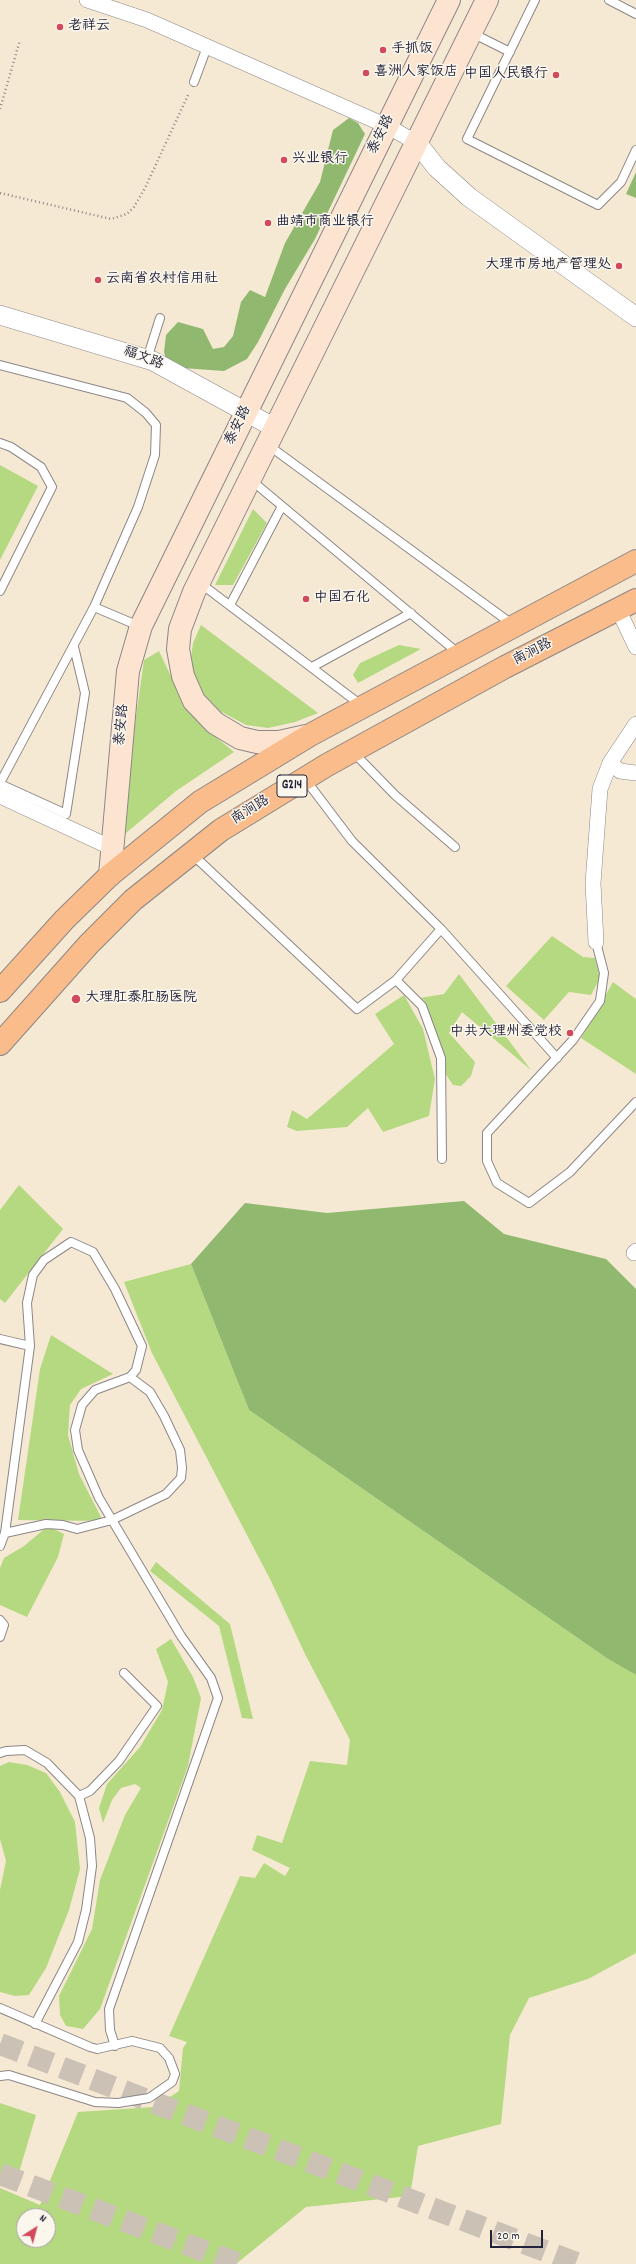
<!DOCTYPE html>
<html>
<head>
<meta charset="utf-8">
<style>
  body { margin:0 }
  #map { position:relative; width:636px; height:2264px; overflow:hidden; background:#f6e9d3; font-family:Dekko,sans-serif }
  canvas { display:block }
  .north { position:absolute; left:16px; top:2208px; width:40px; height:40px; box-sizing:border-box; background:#fbf7ec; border:1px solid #a4a2a5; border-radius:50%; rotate:36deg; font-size:11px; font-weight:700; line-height:16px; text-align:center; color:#22223b }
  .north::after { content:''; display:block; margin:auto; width:14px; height:18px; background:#d1495b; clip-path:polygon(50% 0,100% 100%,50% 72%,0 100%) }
  .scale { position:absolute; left:490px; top:2230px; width:53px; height:18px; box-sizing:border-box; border:2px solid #22223b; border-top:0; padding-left:5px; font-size:12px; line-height:14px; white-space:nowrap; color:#22223b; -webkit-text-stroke:3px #fbf7ec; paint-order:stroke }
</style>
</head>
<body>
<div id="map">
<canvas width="636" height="2264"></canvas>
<div class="north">N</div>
<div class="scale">20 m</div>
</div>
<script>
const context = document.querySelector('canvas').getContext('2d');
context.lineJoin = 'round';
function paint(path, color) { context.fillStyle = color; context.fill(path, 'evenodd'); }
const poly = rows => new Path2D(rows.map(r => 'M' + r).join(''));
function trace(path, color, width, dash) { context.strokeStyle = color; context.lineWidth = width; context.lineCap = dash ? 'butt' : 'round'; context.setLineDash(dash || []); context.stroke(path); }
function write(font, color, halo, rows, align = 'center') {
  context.font = font + ' Dekko,"LXGW WenKai TC",sans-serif'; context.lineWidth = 3; context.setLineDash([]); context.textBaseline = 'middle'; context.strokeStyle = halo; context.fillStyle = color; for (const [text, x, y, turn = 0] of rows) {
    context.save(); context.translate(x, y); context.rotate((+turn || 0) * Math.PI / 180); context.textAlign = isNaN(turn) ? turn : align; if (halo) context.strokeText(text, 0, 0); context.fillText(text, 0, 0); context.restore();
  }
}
paint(poly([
  [0,465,38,486,0,560],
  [253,509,267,523,233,585,215,585],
  [201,625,318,713,295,722,268,728,246,725,220,711,199,689,190,665,193,643],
  [399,645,421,649,358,683,353,675,360,663],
  [159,651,177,689,192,713,211,733,234,752,176,791,125,834,130,759,144,660],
  [552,936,583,957,595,958,600,978,591,995,569,992,544,1020,506,986],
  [459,974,531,1070,462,1012,449,1033,475,1062,471,1076,461,1086,453,1085,445,1073,441,1047,430,1021,424,1000,420,998,444,994],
  [613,982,636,999,636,1074,581,1038],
  [404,995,423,1029,435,1079,429,1116,383,1132,368,1108,347,1127,297,1131,287,1127,292,1110,307,1119,394,1044,375,1014],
  [19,1185,63,1229,5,1303,0,1299,0,1210],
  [191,1264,249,1410,608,1659,636,1675,636,1953,588,1979,529,1998,510,2035,501,2124,418,2146,410,2196,306,2207,236,2264,0,2264,0,2188,40,2205,78,2112,154,2107,179,2091,183,2048,187,2042,169,2036,240,1876,255,1878,264,1863,285,1876,290,1868,252,1850,257,1835,282,1843,310,1761,347,1765,350,1740,305,1654,271,1581,152,1353,124,1282],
  [24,2216,48,2216,48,2240,24,2240],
  [51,1335,113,1374,81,1389,70,1405,68,1435,79,1474,103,1521,18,1520,40,1369],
  [48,1526,64,1534,58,1557,27,1617,0,1605,0,1568,4,1558,24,1546],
  [156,1562,230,1624,253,1719,242,1718,219,1626,150,1571],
  [171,1639,193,1677,201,1698,188,1766,100,2009,83,2029,66,2026,60,2015,59,1996,92,1929,100,1880,125,1815,141,1788,135,1784,121,1788,112,1800,103,1823,99,1808,107,1784,140,1747,162,1710,168,1682,156,1649],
  [9,1762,27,1765,46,1773,60,1792,75,1822,80,1869,69,1910,46,1968,29,1995,15,1996,0,1992,0,1890,6,1861,0,1839,0,1766],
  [0,2103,36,2115,15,2186,0,2181]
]), '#b5d981');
paint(poly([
  [349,118,358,123,365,134,315,239,285,289,258,342,247,359,224,371,182,368,167,363,164,352,166,335,178,322,203,329,213,349,224,347,233,336,241,302,250,290,265,297,285,243,320,182,333,130],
  [636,172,636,198,626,194],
  [464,1201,504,1234,606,1259,636,1289,636,1675,608,1659,249,1410,191,1264,245,1203,327,1213]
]), '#90b96f');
trace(poly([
  [0,2044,579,2264],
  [0,2174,239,2264]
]), '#ccc1b5', 22, [22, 11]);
const service = poly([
  [535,0,467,139,598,205,621,182,636,150],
  [609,0,636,14],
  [472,33,510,52],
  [194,82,207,47],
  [147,359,160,318],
  [0,365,127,398,146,413,156,425,155,455,138,507,94,607,0,783],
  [0,443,11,447,41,467,52,487,0,591],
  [268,445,512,624],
  [251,480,458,653],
  [200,583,361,705],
  [230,605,282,506],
  [94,607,139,626],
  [312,667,411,613],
  [353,752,395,795,455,847],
  [305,779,352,841,441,929,557,1058],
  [0,784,66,814,85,693,74,647],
  [192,854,357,1009,396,980,422,1006,441,1058,442,1159],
  [596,942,604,973,600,1001,573,1040,487,1133,487,1161,497,1183,529,1203,570,1172,636,1102],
  [396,980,441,929],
  [0,1339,30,1346,5,1533,0,1546],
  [30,1346,27,1303,33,1275,44,1260,71,1242,93,1252,115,1289,142,1346,136,1370,130,1377],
  [130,1377,150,1392,164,1416,180,1450,182,1468,181,1478,166,1494,112,1520,99,1498,78,1450,75,1430,82,1405,95,1390,130,1377],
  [5,1533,46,1524,63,1525,77,1529,112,1520,181,1636,211,1678,218,1698,109,2009,110,2030,115,2046],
  [0,1620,4,1625,0,1637],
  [0,1753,6,1751,25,1750,47,1763,79,1796,90,1838,92,1866,86,1910,78,1942,35,2024],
  [79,1796,90,1791,119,1761,157,1706,124,1673],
  [0,2008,90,2047,97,2049,132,2041,160,2048,169,2058,175,2074,172,2082,149,2098,118,2103,95,2102,9,2075,0,2076]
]);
const minor = poly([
  [87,0,147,20,387,126,417,143],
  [618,609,636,647],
  [636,724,610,763,620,771,636,773],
  [0,796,112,848],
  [596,942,593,883,600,789,610,763],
  [634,1253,636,1251]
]);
const tertiary = poly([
  [417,143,437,168,469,197,636,317],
  [0,315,153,361,275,428]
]);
const secondary = poly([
  [306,736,279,742,257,742,240,738,215,723,194,701,183,676,178,649,180,629,194,592,487,0],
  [110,875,128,671,141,626,449,0]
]);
const trunk = poly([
  [0,991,64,920,110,875,200,802,310,735,636,561],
  [0,1044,89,944,133,900,221,830,327,765,505,667,636,600]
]);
trace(service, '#8c8687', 10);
trace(minor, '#8c8687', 16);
trace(tertiary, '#8c8687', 20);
trace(secondary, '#8c8687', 24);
trace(trunk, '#8c8687', 24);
trace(poly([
  [0,109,20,40],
  [0,193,111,219,127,214,134,207,145,188,189,93]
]), '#8c8687', 2.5, [1, 3]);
trace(service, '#fff', 8);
trace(minor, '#fff', 15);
trace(tertiary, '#fff', 19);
trace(secondary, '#fde4d0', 22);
trace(trunk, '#f9bc8a', 22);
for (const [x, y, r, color] of [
  [60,27,4,"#d1495b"],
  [383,50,4,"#d1495b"],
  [366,73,4,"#d1495b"],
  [556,75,4,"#d1495b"],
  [284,160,4,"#d1495b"],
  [268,223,4,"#d1495b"],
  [619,266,4,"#d1495b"],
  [98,280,4,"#d1495b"],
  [306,599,4,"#d1495b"],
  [76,999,5,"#d1495b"],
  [570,1033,4,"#d1495b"]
]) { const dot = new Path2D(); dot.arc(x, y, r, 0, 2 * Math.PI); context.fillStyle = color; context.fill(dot); trace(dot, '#fbf7ec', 1.5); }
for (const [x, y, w] of [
  [292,786,30]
]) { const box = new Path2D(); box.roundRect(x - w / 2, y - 11, w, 22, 3); context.fillStyle = '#fbf7ec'; context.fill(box); trace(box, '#22223b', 1); }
write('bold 13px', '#22223b', null, [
  ["G214",292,786]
]);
write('14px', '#22223b', '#fbf7ec', [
  ["老祥云",68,27],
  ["手抓饭",391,50],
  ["喜洲人家饭店",374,73],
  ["中国人民银行",548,75,"right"],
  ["兴业银行",292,160],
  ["曲靖市商业银行",276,223],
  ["大理市房地产管理处",611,266,"right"],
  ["云南省农村信用社",106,280],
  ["中国石化",314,599],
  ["大理肛泰肛肠医院",85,999],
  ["中共大理州委党校",562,1033,"right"]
], 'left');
write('14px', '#22223b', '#fbf7ec', [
  ["泰安路",382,135,-64],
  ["福文路",143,359,21],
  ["泰安路",239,426,-64],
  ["南涧路",533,653,-27],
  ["泰安路",123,725,-85],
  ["南涧路",251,811,-32]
]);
</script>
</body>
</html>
